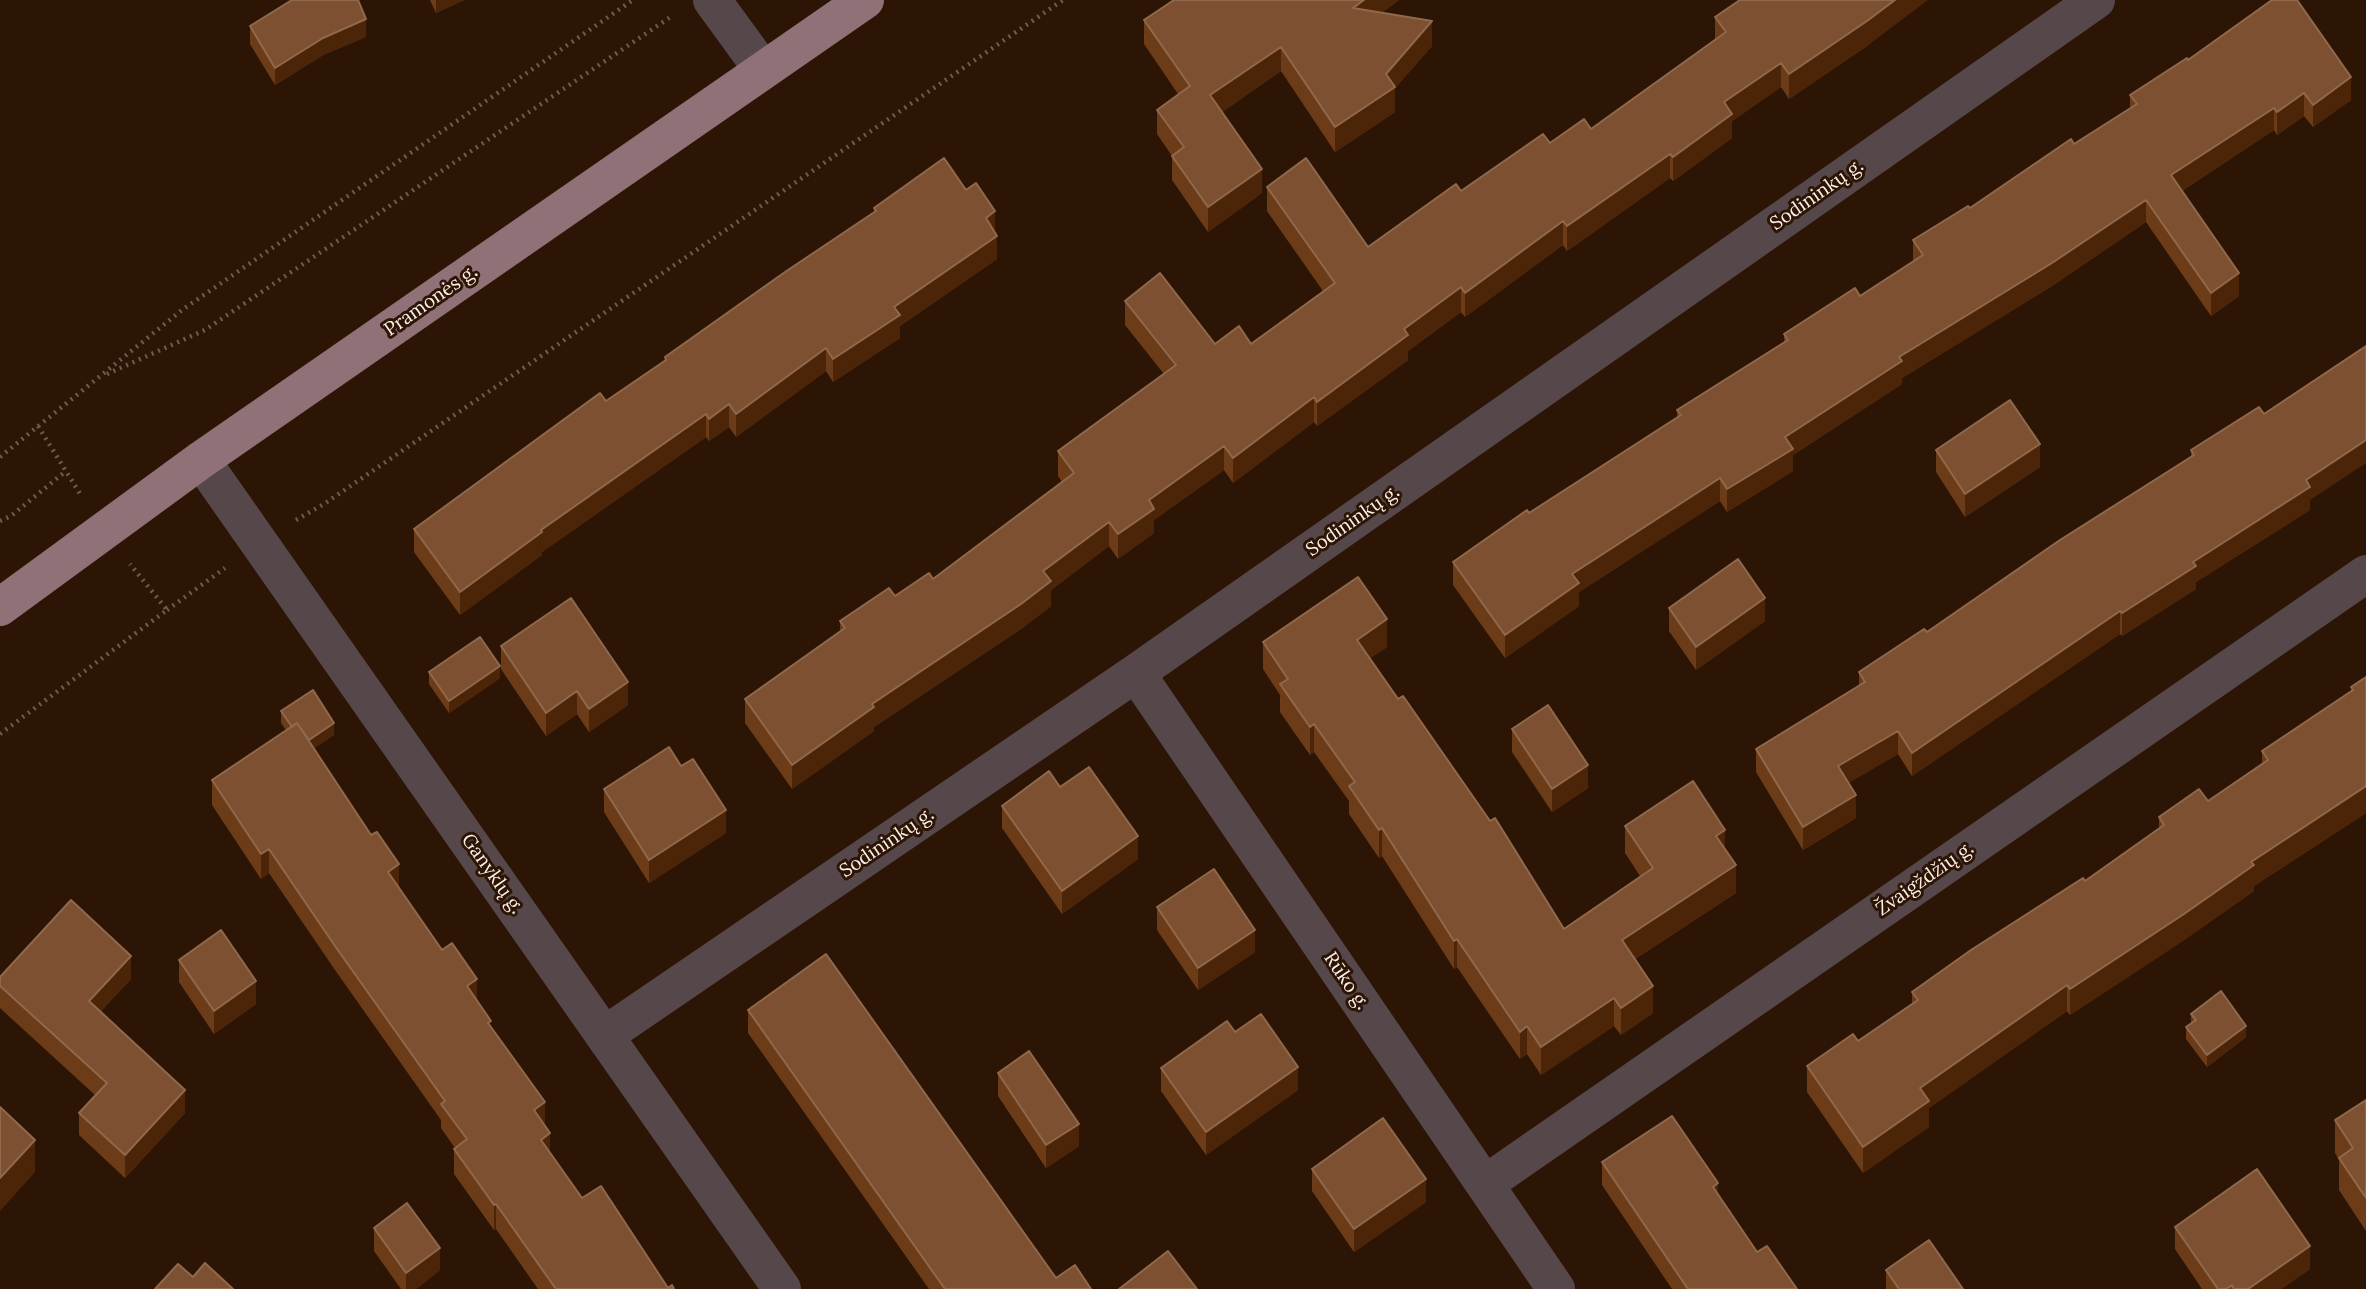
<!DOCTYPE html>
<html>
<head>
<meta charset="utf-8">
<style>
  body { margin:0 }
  canvas { display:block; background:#2d1506 }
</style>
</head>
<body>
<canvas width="2366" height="1289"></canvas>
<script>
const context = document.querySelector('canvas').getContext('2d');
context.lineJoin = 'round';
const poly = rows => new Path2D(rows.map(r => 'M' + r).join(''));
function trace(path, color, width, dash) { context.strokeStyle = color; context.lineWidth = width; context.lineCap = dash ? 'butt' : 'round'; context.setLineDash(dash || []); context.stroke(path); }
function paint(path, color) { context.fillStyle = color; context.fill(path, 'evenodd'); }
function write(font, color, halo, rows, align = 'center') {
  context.font = font + ' Lora,serif'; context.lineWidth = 6; context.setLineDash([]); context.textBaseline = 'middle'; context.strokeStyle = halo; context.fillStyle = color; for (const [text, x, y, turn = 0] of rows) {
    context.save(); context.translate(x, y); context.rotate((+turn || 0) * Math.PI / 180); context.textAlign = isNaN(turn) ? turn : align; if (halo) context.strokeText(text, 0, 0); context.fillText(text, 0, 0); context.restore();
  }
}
trace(poly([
  [107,374,205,330,672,16],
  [38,426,82,497],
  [0,457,182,310,633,0],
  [296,520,324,504,1063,0],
  [0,521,11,516,66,471],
  [167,610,225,568],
  [0,734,167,610,130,564]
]), '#6f5a4d', 4.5, [2, 5]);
trace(poly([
  [712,0,763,70],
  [201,460,782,1289],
  [1136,673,1556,1289],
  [605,1035,1136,673,2096,0],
  [1485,1184,2366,574]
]), '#56474a', 38);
trace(poly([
  [0,607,201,460,865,0]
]), '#907178', 38);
paint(poly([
  [430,0,464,0,436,13],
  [1174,0,1399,0,1381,13,1432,46,1395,88,1395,112,1335,152,1281,71,1222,112,1262,193,1208,232,1172,180,1172,156,1157,134,1157,110,1178,94,1144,44,1144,20],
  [1715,17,1867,46,1789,99,1781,87,1732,121,1732,138,1673,181,1670,178,1567,251,1563,245,1465,317,1461,312,1408,351,1408,360,1317,426,1314,422,1233,483,1224,470,1154,520,1154,533,1118,559,1109,546,1051,590,1051,606,1021,629,874,727,874,731,792,789,745,723,745,699,840,631,840,621,933,579,1062,482,1058,476,1058,451,1164,374,1125,325,1125,301,1215,344,1251,344,1323,291,1267,211,1267,187,1368,247,1461,191,1550,143,1591,129,1715,40],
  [250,26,366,37,323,55,275,85,250,44],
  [2188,60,2351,100,2313,127,2304,116,2277,135,2274,130,2182,191,2239,296,2211,316,2146,222,2052,286,1902,378,1902,384,1793,455,1793,471,1727,512,1720,501,1579,592,1579,606,1505,658,1453,585,1453,562,1677,417,1677,410,1784,342,1784,334,1860,296,1913,261,1913,240,1970,208,2074,144,2130,108,2130,95],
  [874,208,995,233,997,259,900,326,900,338,833,382,826,371,736,437,729,427,709,441,706,437,542,552,542,555,460,615,414,552,414,529,606,401,665,361,665,357,874,212],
  [2264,414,2310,500,2310,510,2196,582,2196,589,2122,636,2120,634,1912,776,1898,754,1848,783,1856,818,1803,850,1756,772,1756,749,1859,687,1859,672,1927,632,2191,457,2191,450],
  [1936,450,2040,467,1965,517,1936,472],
  [1669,608,1765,621,1696,670,1669,631],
  [1263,642,1387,647,1370,658,1564,929,1640,876,1625,853,1625,826,1725,849,1736,893,1635,959,1653,1013,1621,1035,1614,1026,1541,1075,1527,1054,1520,1059,1457,967,1454,969,1382,856,1379,858,1349,814,1349,801,1314,752,1310,755,1280,712,1280,695,1263,669],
  [501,646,628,705,589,732,577,714,546,736,501,669],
  [429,672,500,678,449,713,429,684],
  [2366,677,2366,813,2254,886,2254,891,2184,940,2070,1015,2067,1011,1929,1108,1929,1127,1863,1173,1807,1092,1807,1066,1858,1041,1912,1004,1912,992,2085,881,2159,829,2159,817,2208,801,2262,763,2262,751,2351,692,2351,687],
  [281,711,334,735,314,748,399,887,477,1000,545,1126,550,1152,582,1198,668,1288,674,1289,538,1289,496,1229,494,1230,454,1174,454,1149,455,1148,441,1128,441,1120,335,970,269,873,261,879,212,805,212,780,286,730,281,723],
  [1512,729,1588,788,1552,812,1512,752],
  [1060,787,1138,859,1062,914,1002,828,1002,806],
  [604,789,726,833,649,883,604,812],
  [1157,907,1255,952,1198,990,1157,930],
  [179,960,256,1004,214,1034,179,982],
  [0,977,131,979,101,1011,185,1113,125,1178,79,1135,79,1113,95,1095,0,1008],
  [748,1010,1056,1278,1091,1289,929,1289,748,1033],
  [2191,1014,2246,1037,2207,1067,2186,1039,2186,1027,2191,1023],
  [1235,1032,1298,1090,1206,1155,1161,1091,1161,1068],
  [998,1073,1079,1146,1046,1168,998,1096],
  [2366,1100,2366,1231,2339,1190,2339,1160,2335,1153,2335,1120],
  [1602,1162,1718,1194,1757,1252,1797,1289,1672,1289,1602,1185],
  [1312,1169,1426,1202,1354,1252,1312,1191],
  [2175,1227,2310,1269,2281,1289,2202,1289,2175,1249],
  [374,1228,440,1270,416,1289,401,1289,374,1251],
  [1886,1270,1963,1289,1886,1289]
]), '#6c3c19');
paint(poly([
  [436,0,464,0,436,13],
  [1364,0,1399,0,1353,32,1353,8],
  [1895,0,1928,0,1867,46,1789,99,1789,74],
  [366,19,366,37,323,55,275,85,275,68,323,38],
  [1432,21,1432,46,1395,88,1395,112,1335,152,1335,127,1386,74],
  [1281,47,1281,71,1210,120,1210,95],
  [1781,63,1781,87,1732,121,1732,138,1673,181,1673,157,1724,102],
  [2351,77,2351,100,2313,127,2313,105],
  [2304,93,2304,116,2277,135,2277,112],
  [2274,108,2274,130,2171,198,2171,175],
  [1670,154,1670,178,1567,251,1567,226],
  [1262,169,1262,193,1208,232,1208,207],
  [2146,200,2146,222,2052,286,1902,378,1902,384,1793,455,1793,471,1727,512,1727,489,1785,437,1899,357],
  [995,211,995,234,986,218],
  [1563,221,1563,245,1465,317,1465,293],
  [997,236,997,259,900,326,900,338,833,382,833,359,894,307],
  [2239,273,2239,296,2211,316,2211,293],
  [1461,287,1461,312,1408,351,1408,360,1317,426,1317,402,1404,329],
  [826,348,826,371,736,437,736,414],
  [1314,397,1314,422,1233,483,1233,458],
  [729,404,729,427,709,441,709,419],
  [706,414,706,437,542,552,542,555,460,615,460,592,541,530],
  [2366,440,2366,463,2310,500,2310,510,2196,582,2196,589,2122,636,2122,613,2306,480],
  [2040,444,2040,467,1965,517,1965,494],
  [1224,446,1224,470,1154,520,1154,533,1118,559,1118,534,1149,500],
  [1720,478,1720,501,1579,592,1579,606,1505,658,1505,635,1572,574],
  [1109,522,1109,546,1051,590,1051,606,1021,629,874,727,874,731,792,789,792,765],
  [1765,598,1765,621,1696,670,1696,647],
  [2120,611,2120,634,1912,776,1912,753],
  [1387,619,1387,647,1357,667,1357,640],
  [500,666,500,678,449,713,449,701],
  [628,682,628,705,589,732,589,709],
  [577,691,577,714,546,736,546,713],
  [334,723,334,735,303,756,303,744],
  [1314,724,1314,752,1310,755,1310,727],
  [1898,731,1898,754,1838,789,1838,766],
  [1588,765,1588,788,1552,812,1552,789],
  [2366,786,2366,813,2254,886,2254,891,2184,940,2070,1015,2070,989,2251,862],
  [1856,795,1856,818,1803,850,1803,827],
  [726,810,726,833,649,883,649,860],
  [1382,828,1382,856,1379,858,1379,830],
  [1725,830,1725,857,1716,836],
  [1138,836,1138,859,1062,914,1062,891],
  [269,849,269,873,261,879,261,854],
  [399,864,399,889,388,872],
  [1736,865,1736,893,1622,967,1622,940],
  [1255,930,1255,952,1198,990,1198,968],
  [1457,939,1457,967,1454,969,1454,941],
  [131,956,131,979,89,1024,89,1001],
  [477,979,477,1004,467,986],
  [256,981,256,1004,214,1034,214,1011],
  [2067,985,2067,1011,1929,1108,1929,1127,1863,1173,1863,1147,1920,1088],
  [1653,986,1653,1013,1621,1035,1621,1008],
  [1614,998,1614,1026,1541,1075,1541,1047],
  [1527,1026,1527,1054,1520,1059,1520,1032],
  [2246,1026,2246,1037,2207,1067,2207,1055],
  [1298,1067,1298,1090,1206,1155,1206,1132],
  [185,1090,185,1113,125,1178,125,1155],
  [545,1102,545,1127,534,1110],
  [1079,1124,1079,1146,1046,1168,1046,1145],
  [550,1133,550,1158,541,1140],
  [35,1140,35,1172,0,1211,0,1178],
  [1426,1179,1426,1202,1354,1252,1354,1229],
  [1718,1183,1718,1206,1713,1187],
  [496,1204,496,1229,494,1230,494,1205],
  [2310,1246,2310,1269,2281,1289,2248,1289],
  [440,1248,440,1270,416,1289,406,1289,406,1273]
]), '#4c2508');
const building = poly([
  [292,0,358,0,366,19,323,38,275,68,250,26,292,0],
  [1174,0,1364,0,1353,8,1432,21,1386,74,1395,87,1335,127,1281,47,1210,95,1262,169,1208,207,1172,156,1184,147,1157,110,1190,86,1144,20,1174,0],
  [1740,0,1895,0,1867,21,1789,74,1781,63,1724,102,1732,114,1673,157,1670,154,1567,226,1563,221,1465,293,1461,287,1404,329,1408,335,1317,402,1314,397,1233,458,1224,446,1149,500,1154,509,1118,534,1109,522,1043,571,1051,581,1021,604,872,704,874,707,792,765,745,699,845,628,840,621,889,588,895,596,929,573,933,579,1074,473,1058,451,1176,365,1125,301,1160,273,1215,344,1239,326,1251,344,1335,283,1267,187,1306,158,1368,247,1456,184,1461,191,1543,134,1550,143,1584,119,1591,129,1726,32,1715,17,1740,0],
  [2272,0,2297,0,2351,77,2313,105,2304,93,2277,112,2274,108,2171,175,2239,273,2211,293,2146,200,2052,263,1899,357,1902,361,1785,437,1793,449,1727,489,1720,478,1572,574,1579,583,1505,635,1453,562,1527,510,1529,513,1681,415,1677,410,1788,340,1784,334,1855,288,1860,296,1923,255,1913,240,1968,206,1970,208,2071,139,2074,144,2137,104,2130,95,2187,58,2188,60,2272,0],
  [944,158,966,190,976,183,995,211,986,218,997,236,894,307,900,315,833,359,826,348,736,414,729,404,709,419,706,414,541,530,542,532,460,592,414,529,600,393,606,401,666,360,665,357,785,272,876,211,874,208,944,158],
  [2366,346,2366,440,2306,480,2310,487,2193,562,2196,566,2122,613,2120,611,1912,753,1898,731,1838,766,1856,795,1803,827,1756,749,1865,682,1859,672,1924,629,1927,632,2060,540,2194,455,2191,450,2259,407,2264,414,2366,346],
  [2010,400,2040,444,1965,494,1936,450,2010,400],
  [1738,559,1765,598,1696,647,1669,608,1738,559],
  [1358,577,1387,619,1357,640,1398,699,1403,696,1490,821,1495,818,1564,929,1653,868,1625,826,1693,781,1725,830,1716,836,1736,865,1622,940,1653,986,1621,1008,1614,998,1541,1047,1527,1026,1520,1032,1457,939,1454,941,1382,828,1379,830,1349,786,1355,782,1314,724,1310,727,1280,684,1288,679,1263,642,1358,577],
  [571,598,628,682,589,709,577,691,546,713,501,646,571,598],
  [480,637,500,666,449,701,429,672,480,637],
  [2366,677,2366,786,2251,862,2254,865,2184,914,2070,989,2067,985,1920,1088,1929,1101,1863,1147,1807,1066,1853,1034,1858,1041,1918,1000,1912,992,1971,950,2083,878,2085,881,2164,825,2159,817,2199,789,2208,801,2268,760,2262,751,2353,690,2351,687,2366,677],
  [313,690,334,723,309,740,297,723,292,727,281,711,313,690],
  [1548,705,1588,765,1552,789,1512,729,1548,705],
  [297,723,371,835,377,832,399,864,388,872,442,950,452,943,477,979,467,986,491,1021,488,1023,545,1102,534,1110,550,1133,541,1140,582,1198,601,1186,668,1288,672,1285,674,1289,556,1289,496,1204,494,1205,454,1149,467,1139,441,1104,445,1101,335,946,269,849,261,854,212,780,297,723],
  [669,747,681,766,693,759,726,810,649,860,604,789,669,747],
  [1089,767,1138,836,1062,891,1002,806,1049,771,1060,787,1089,767],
  [1214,869,1255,930,1198,968,1157,907,1214,869],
  [71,900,131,956,89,1001,185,1090,125,1155,79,1113,107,1083,0,986,0,977,71,900],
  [221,930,256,981,214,1011,179,960,221,930],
  [826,954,1056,1278,1075,1265,1091,1289,945,1289,748,1010,826,954],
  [2221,991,2246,1026,2207,1055,2186,1027,2196,1020,2191,1014,2221,991],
  [1261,1014,1298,1067,1206,1132,1161,1068,1227,1021,1235,1032,1261,1014],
  [1029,1051,1079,1124,1046,1145,998,1073,1029,1051],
  [2366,1100,2366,1198,2339,1158,2353,1148,2335,1120,2366,1100],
  [0,1107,35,1140,0,1178,0,1107],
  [1672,1116,1718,1183,1713,1187,1757,1252,1767,1246,1797,1289,1688,1289,1602,1162,1672,1116],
  [1383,1118,1426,1179,1354,1229,1312,1169,1383,1118],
  [2257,1169,2310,1246,2248,1289,2234,1289,2232,1285,2226,1289,2218,1289,2175,1227,2257,1169],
  [407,1203,440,1248,406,1273,374,1228,407,1203],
  [1929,1240,1963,1289,1899,1289,1886,1270,1929,1240],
  [1168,1251,1197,1289,1119,1289,1168,1251],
  [205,1263,233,1289,155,1289,178,1264,193,1277,205,1263]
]);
paint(building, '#7c5030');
trace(building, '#90694c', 2);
write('19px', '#fdefe7', '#2d1506', [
  ["Sodininkų g.",1817,195,-35],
  ["Pramonės g.",431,301,-35],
  ["Sodininkų g.",1353,521,-35],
  ["Sodininkų g.",887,843,-34],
  ["Ganyklų g.",492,874,55],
  ["Žvaigždžių g.",1925,879,-35],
  ["Rūko g.",1346,981,56]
]);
</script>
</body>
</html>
